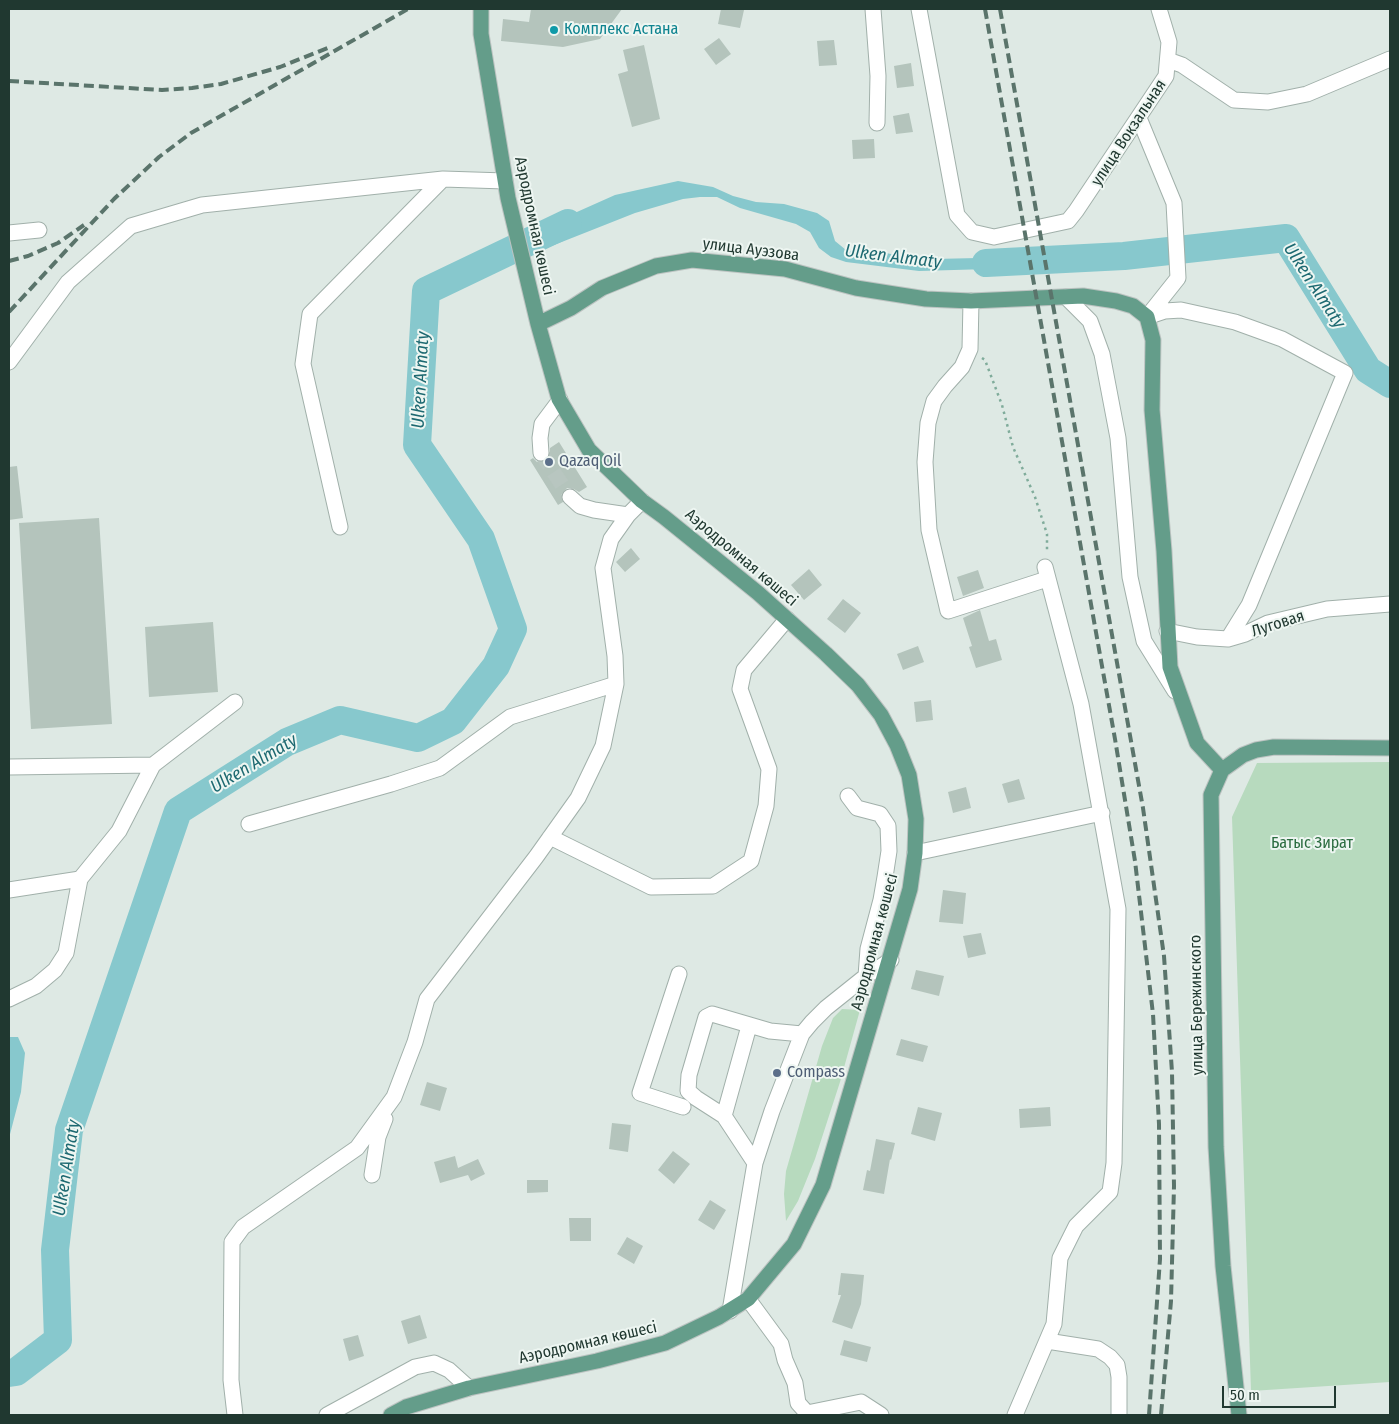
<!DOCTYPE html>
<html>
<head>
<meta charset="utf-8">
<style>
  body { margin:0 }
  #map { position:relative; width:1399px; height:1424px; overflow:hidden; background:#dee9e4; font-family:"Fira Sans Condensed",sans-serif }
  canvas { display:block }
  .frame { position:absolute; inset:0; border:10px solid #203830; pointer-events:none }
  .scale { position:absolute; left:1222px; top:1386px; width:114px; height:22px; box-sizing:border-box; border:2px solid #203830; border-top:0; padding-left:6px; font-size:15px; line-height:18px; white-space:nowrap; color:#203830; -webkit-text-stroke:4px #eef6f2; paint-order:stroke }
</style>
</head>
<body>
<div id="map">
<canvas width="1399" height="1424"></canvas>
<div class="frame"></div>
<div class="scale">50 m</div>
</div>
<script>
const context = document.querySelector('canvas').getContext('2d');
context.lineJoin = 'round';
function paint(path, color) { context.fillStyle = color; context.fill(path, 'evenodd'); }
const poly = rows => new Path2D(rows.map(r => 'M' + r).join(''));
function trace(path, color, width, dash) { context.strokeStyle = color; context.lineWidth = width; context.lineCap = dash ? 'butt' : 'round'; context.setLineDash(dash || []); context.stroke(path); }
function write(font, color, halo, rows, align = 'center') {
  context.font = font + ' "Fira Sans Condensed",sans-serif'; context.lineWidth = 4; context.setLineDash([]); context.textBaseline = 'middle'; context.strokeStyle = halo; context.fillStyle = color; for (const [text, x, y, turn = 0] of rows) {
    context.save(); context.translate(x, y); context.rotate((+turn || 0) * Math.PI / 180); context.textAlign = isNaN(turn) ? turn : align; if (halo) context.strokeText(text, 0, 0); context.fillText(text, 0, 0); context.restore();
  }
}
paint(poly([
  [1390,762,1390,1382,1251,1391,1232,817,1257,763],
  [842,1009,860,1010,840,1082,815,1159,798,1201,786,1221,784,1194,786,1171,822,1046,833,1018]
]), '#b7dabe');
paint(poly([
  [678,181,713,187,733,196,756,202,784,204,817,213,829,221,835,241,846,250,863,253,881,252,906,257,933,259,1024,257,1024,268,919,271,846,262,831,257,819,248,810,232,796,224,740,208,717,197,700,197,683,199,635,213,539,251,532,232,615,195],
  [9,1037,18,1037,25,1053,21,1092,9,1138]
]), '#87c8cd');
trace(poly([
  [986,263,1124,256,1286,238,1368,370,1390,384],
  [9,1373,16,1372,58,1340,55,1250,69,1130,178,811,287,742,340,720,418,738,453,721,496,666,513,629,481,539,417,445,426,291,568,223]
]), '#87c8cd', 28);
paint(poly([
  [531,9,622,9,600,39,563,47,501,41,503,19,529,22],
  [721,9,744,10,740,28,718,24],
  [719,38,731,54,716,65,704,49],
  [834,40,837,65,819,66,817,41],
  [644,45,660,119,632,127,618,74,628,71,623,50],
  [911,63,914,86,897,88,894,66],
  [909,113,913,132,896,134,893,116],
  [874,139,875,158,853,159,852,140],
  [559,442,587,487,579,492,572,488,567,488,561,495,563,502,558,505,530,460,533,458,537,462,546,461,550,457,550,448],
  [17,466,23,518,9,520,9,467],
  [99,518,112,724,31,729,19,523],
  [631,548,640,559,625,572,616,562],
  [809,569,822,585,804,600,791,585],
  [978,570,984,588,963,596,957,577],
  [843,599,861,613,845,633,827,619],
  [980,610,989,641,996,639,1002,660,976,668,969,647,972,646,963,618],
  [213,622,218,692,149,697,145,627],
  [918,646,924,662,903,670,897,654],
  [931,700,933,720,916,722,914,702],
  [1019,779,1025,799,1008,803,1002,784],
  [966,787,971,808,953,813,948,792],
  [943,890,966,893,963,924,939,922],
  [981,933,986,954,968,958,963,936],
  [916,970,944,976,939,996,911,989],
  [901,1039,928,1046,923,1062,896,1055],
  [427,1082,447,1088,440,1111,420,1105],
  [918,1107,942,1113,935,1141,911,1134],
  [1050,1107,1051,1126,1020,1128,1019,1109],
  [612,1123,631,1125,628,1152,609,1149],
  [876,1139,895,1143,891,1160,890,1159,884,1194,863,1190,867,1170,870,1171],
  [673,1151,690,1164,674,1184,658,1170],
  [455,1156,458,1168,478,1159,485,1174,471,1181,468,1175,440,1183,434,1162],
  [527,1180,548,1180,548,1192,527,1193],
  [710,1200,726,1210,714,1230,698,1220],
  [569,1218,591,1218,591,1241,570,1241],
  [627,1237,643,1246,634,1264,617,1254],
  [841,1273,864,1275,861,1304,852,1329,832,1322,841,1295,838,1295],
  [420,1315,427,1338,408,1344,401,1321],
  [358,1335,364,1356,349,1361,343,1339],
  [844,1340,871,1347,867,1362,840,1355]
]), '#b4c4bc');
trace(poly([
  [541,453,570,497]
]), '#b8c6c0', 15, [15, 8]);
const minor = poly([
  [873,9,878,76,877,123],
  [919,9,957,215,972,232,994,237,1068,221,1076,211,1166,76,1169,42,1159,9],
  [1168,60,1182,65,1234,100,1268,102,1307,94,1390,59],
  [1139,118,1174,203,1178,278,1147,317],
  [9,233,39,230],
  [1066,297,1090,321,1102,354,1118,438,1130,577,1144,641,1175,691],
  [971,301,970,349,962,367,945,386,934,401,928,423,925,462,929,530,948,611,1047,579],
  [1147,317,1165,311,1181,310,1235,322,1282,339,1345,373,1249,605,1228,639],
  [9,362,68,282,131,226,202,205,443,179,505,181],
  [541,453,540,438,542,424,560,400],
  [570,497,580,506,594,510,628,515],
  [340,527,303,364,310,314,443,179],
  [1167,631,1197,637,1228,639,1245,634,1268,623,1327,609,1390,604],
  [9,767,153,765],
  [848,796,857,808,880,814,888,826,889,851,885,877,881,900,868,949,866,976],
  [249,824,391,784,440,768,510,717,616,684],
  [550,837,651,887,713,886,751,861,766,806,769,769,740,689,744,670,787,619],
  [915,853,1102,813],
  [9,890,80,879,119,831,153,765,235,702],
  [679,974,640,1093,683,1107],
  [9,999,36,986,55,970,66,953,80,879],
  [724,1116,749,1026],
  [755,1163,724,1116,696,1098,688,1091,689,1075,706,1017,712,1014,770,1031,802,1034],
  [372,1175,378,1137,385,1119],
  [748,1299,781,1344,785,1360,795,1383,798,1403,807,1413,861,1402,881,1415],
  [730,1311,755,1163,772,1111,802,1034,812,1022,826,1008,866,976,891,960],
  [1047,1341,1098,1349,1110,1357,1117,1365,1119,1377,1119,1415],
  [235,1415,231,1380,232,1242,243,1227,357,1148,394,1097,415,1042,427,999,536,857,578,798,603,746,616,684,615,656,603,568,611,539,628,515,642,501],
  [327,1415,415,1367,434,1363,449,1370,469,1388],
  [1015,1415,1054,1324,1060,1258,1076,1226,1110,1192,1114,1163,1118,909,1081,704,1045,567]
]);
const major = poly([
  [538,324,571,308,602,288,656,266,692,260,785,269,856,288,926,299,971,301,1083,296,1116,301,1133,306,1147,317,1153,340,1152,410,1164,551,1170,667,1197,743,1222,770],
  [391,1415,406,1407,469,1388,597,1361,665,1343,719,1317,748,1299,794,1244,823,1185,910,889,915,853,916,819,909,775,897,745,881,715,858,685,826,654,758,593,664,517,642,501,589,450,559,399,538,324,508,198,481,34,481,9],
  [1239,1415,1223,1266,1216,1147,1211,795,1222,770,1243,755,1256,750,1274,747,1390,748]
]);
trace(minor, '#a1b0aa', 17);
trace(major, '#bcc3c1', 17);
trace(poly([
  [982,358,985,360,1002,405,1013,447,1035,497,1047,534,1047,553]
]), '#80ac9b', 2.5, [2.5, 4]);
trace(minor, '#fff', 15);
trace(major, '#649d8a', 15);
trace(poly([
  [985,9,1115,739,1135,861,1153,1014,1159,1124,1160,1259,1149,1415],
  [1000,9,1143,808,1164,956,1172,1072,1174,1186,1171,1301,1161,1415],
  [9,81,162,90,192,88,221,84,280,67,330,47],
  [9,261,28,256,58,243,84,225],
  [9,312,114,199,159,157,191,133,408,9]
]), '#5a746b', 4, [10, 5]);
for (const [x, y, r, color] of [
  [554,30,5,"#0f9aa8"],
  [549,462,5,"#5c6f8a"],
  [777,1073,5,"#5c6f8a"]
]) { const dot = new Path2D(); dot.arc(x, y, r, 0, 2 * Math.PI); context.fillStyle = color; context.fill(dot); trace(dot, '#eef6f2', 2); }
write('16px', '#0d838f', '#eef6f2', [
  ["Комплекс Астана",564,30]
], 'left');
write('16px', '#203830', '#eef6f2', [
  ["улица Вокзальная",1129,133,-57],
  ["Аэродромная көшесі",534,226,78],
  ["улица Ауэзова",751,250,7],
  ["Аэродромная көшесі",741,558,40],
  ["Луговая",1278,624,-18],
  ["Аэродромная көшесі",875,942,-75],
  ["улица Бережинского",1197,1005,-91],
  ["Аэродромная көшесі",588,1343,-13]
]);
write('16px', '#4e5e75', '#eef6f2', [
  ["Qazaq Oil",559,462],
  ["Compass",787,1073]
], 'left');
write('16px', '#2c6d41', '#eef6f2', [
  ["Батыс Зират",1312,844]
]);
write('italic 18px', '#1d6971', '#eef6f2', [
  ["Ulken Almaty",893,257,7],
  ["Ulken Almaty",1314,286,57],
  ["Ulken Almaty",421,380,-87],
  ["Ulken Almaty",254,764,-31],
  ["Ulken Almaty",67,1168,-81]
]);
</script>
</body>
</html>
